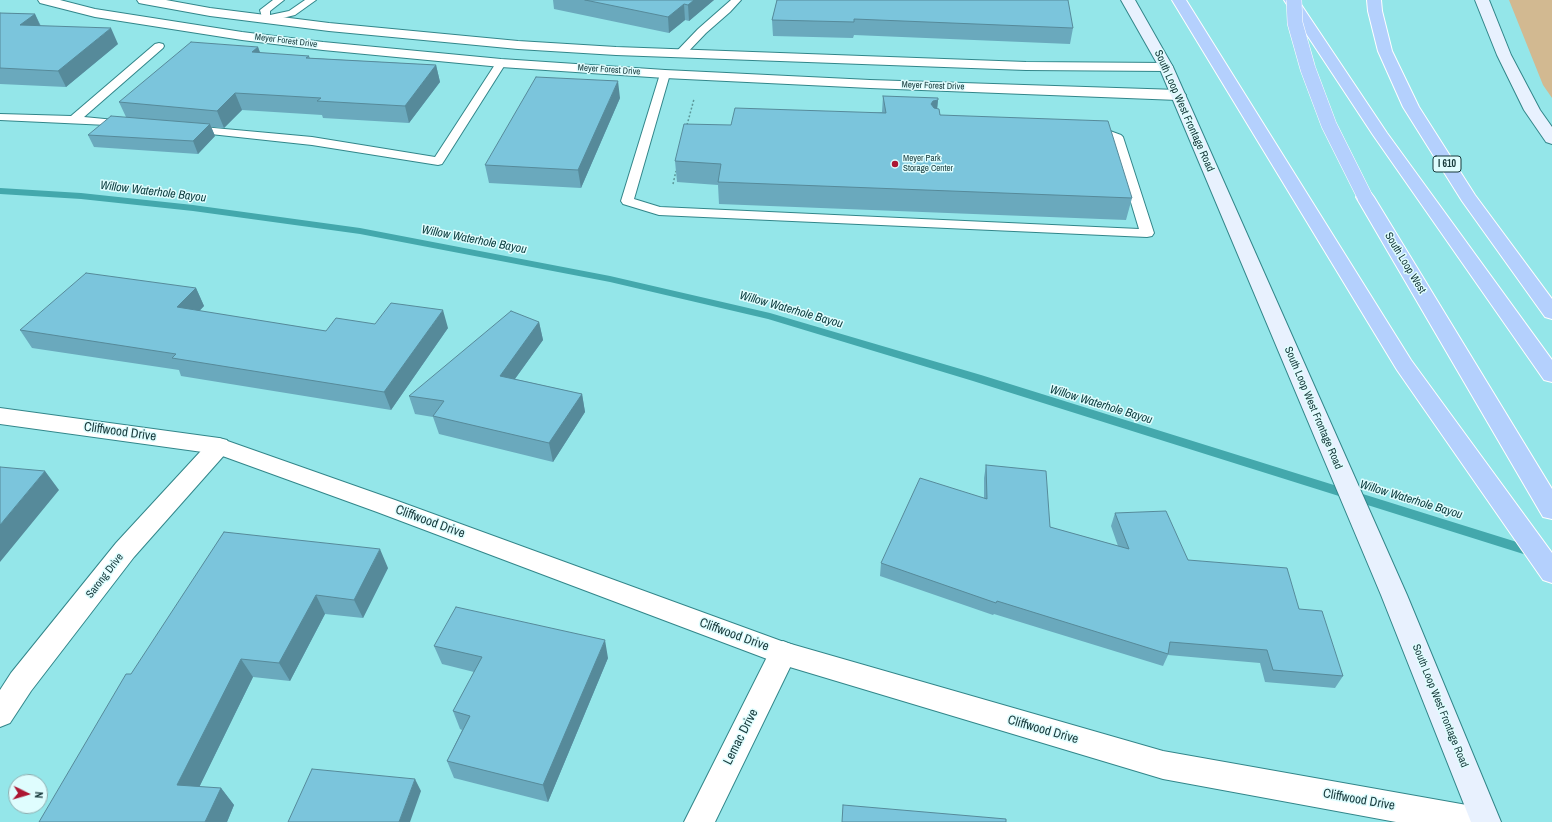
<!DOCTYPE html>
<html>
<head>
<meta charset="utf-8">
<style>
  body { margin:0 }
  #map { position:relative; width:1552px; height:822px; overflow:hidden; background:#94e6e9; font-family:"Archivo Narrow",sans-serif }
  canvas { display:block }
  .north { position:absolute; left:8px; top:774px; width:40px; height:40px; box-sizing:border-box; background:#dffdfe; border:1px solid #8faeb0; border-radius:50%; rotate:95deg; font-size:11px; font-weight:700; line-height:16px; text-align:center; color:#16383a }
  .north::after { content:''; display:block; margin:auto; width:14px; height:18px; background:#ac1632; clip-path:polygon(50% 0,100% 100%,50% 72%,0 100%) }
</style>
</head>
<body>
<div id="map">
<canvas width="1552" height="822"></canvas>
<div class="north">N</div>
</div>
<script>
const context = document.querySelector('canvas').getContext('2d');
context.lineJoin = 'round';
function paint(path, color) { context.fillStyle = color; context.fill(path, 'evenodd'); }
const poly = rows => new Path2D(rows.map(r => 'M' + r).join(''));
function trace(path, color, width, dash) { context.strokeStyle = color; context.lineWidth = width; context.lineCap = dash ? 'butt' : 'round'; context.setLineDash(dash || []); context.stroke(path); }
function write(font, color, halo, rows, align = 'center') {
  context.font = font + ' "Archivo Narrow",sans-serif'; context.lineWidth = 3; context.setLineDash([]); context.textBaseline = 'middle'; context.strokeStyle = halo; context.fillStyle = color; for (const [text, x, y, turn = 0] of rows) {
    context.save(); context.translate(x, y); context.rotate((+turn || 0) * Math.PI / 180); context.textAlign = isNaN(turn) ? turn : align; if (halo) context.strokeText(text, 0, 0); context.fillText(text, 0, 0); context.restore();
  }
}
paint(poly([
  [1509,0,1552,0,1552,98,1543,85]
]), '#d2b991');
paint(poly([
  [0,188,81,193,193,205,360,228,610,276,770,313,981,375,1552,553,1552,563,973,381,768,319,610,282,360,234,193,211,81,199,0,194,0,188]
]), '#43a8ac');
const service = poly([
  [273,0,284,0,270,11,270,15,289,11,305,0,316,0,295,15,266,22,263,21,260,10,273,0],
  [731,0,741,0,730,12,706,33,683,57,675,57,674,55,675,53,698,29,731,0],
  [159,43,163,44,164,46,163,48,84,117,125,121,129,122,131,124,129,126,0,120,0,114,71,116,155,44,159,43],
  [501,60,506,63,444,161,442,164,438,165,312,145,192,132,188,131,186,129,188,127,192,126,312,137,435,157,496,63,501,60],
  [665,71,670,74,634,199,660,207,1139,229,1112,139,1098,133,1087,132,1085,130,1087,128,1099,127,1121,135,1123,137,1154,233,1152,236,1147,237,659,215,623,204,621,201,660,74,665,71]
]);
const minor = poly([
  [38,0,60,0,95,9,242,32,323,42,501,59,665,70,870,80,1178,90,1183,92,1186,95,1183,98,1178,100,870,88,665,78,501,67,323,50,242,40,95,17,40,3,38,0],
  [137,0,166,0,210,8,329,23,518,41,616,47,1026,62,1166,63,1171,64,1173,67,1171,70,1166,71,1026,70,616,55,518,49,329,31,210,16,144,4,139,3,137,0],
  [219,438,227,440,230,446,227,452,134,557,31,691,10,723,0,727,0,690,11,673,116,543,211,440,219,438],
  [783,641,793,645,797,653,715,822,684,822,773,645,783,641]
]);
const tertiary = poly([
  [0,408,219,438,395,500,784,642,1163,751,1478,807,1489,811,1493,822,1396,822,1163,779,783,665,377,512,217,454,0,424,0,408]
]);
const secondary = poly([
  [1121,0,1135,0,1173,67,1407,595,1501,822,1471,822,1381,595,1159,67,1121,0],
  [1475,0,1489,0,1511,55,1540,110,1552,127,1552,144,1546,142,1524,110,1497,55,1475,0]
]);
const motorway = poly([
  [1172,0,1186,0,1411,360,1552,553,1552,583,1543,580,1397,370,1172,0],
  [1284,0,1298,0,1387,133,1552,360,1552,382,1544,380,1373,135,1284,0],
  [1367,0,1381,0,1382,11,1392,51,1419,107,1475,195,1552,299,1552,319,1545,317,1462,201,1403,107,1378,51,1368,11,1367,0],
  [1365,192,1371,193,1374,197,1552,489,1552,519,1543,517,1356,197,1359,193,1365,192]
]);
trace(service, '#32868a', 2);
trace(minor, '#32868a', 2);
trace(tertiary, '#32868a', 2);
trace(secondary, '#32868a', 2);
trace(motorway, '#fff', 2);
trace(poly([
  [687,125,694,99],
  [673,184,676,171]
]), '#5b9799', 1.5, [2, 2]);
paint(service, '#fff');
paint(minor, '#fff');
paint(tertiary, '#fff');
paint(secondary, '#e8f1fe');
paint(motorway, '#b4d0fd');
const motorwayBridge = poly([
  [1294,0,1295,23,1308,69,1329,125,1365,197]
]);
trace(motorwayBridge, '#fff', 16, []);
trace(motorwayBridge, '#b4d0fd', 15);
paint(poly([
  [553,0,714,0,689,21,685,20,669,33,554,9],
  [777,0,1073,28,1070,44,854,35,853,38,773,36,772,20],
  [0,13,35,14,41,26,118,44,66,87,0,84],
  [258,47,260,53,309,56,310,58,436,65,440,82,409,123,323,118,322,115,242,110,224,128,211,127,215,136,198,154,94,147,88,135,126,117,119,102],
  [883,96,938,100,937,108,940,115,1132,198,1126,220,719,204,718,185,677,182,675,161,731,125,882,112],
  [620,98,581,188,489,183,485,165],
  [196,288,204,306,199,311,326,331,375,324,448,328,391,410,181,376,179,370,32,348,20,330],
  [539,322,543,340,515,379,582,394,585,412,553,462,439,434,433,417,415,414,409,396],
  [986,465,1050,527,1118,546,1111,526,1115,513,1188,560,1299,609,1343,676,1335,688,1265,682,1260,663,1168,655,1163,666,994,614,993,615,880,576,881,563,984,499,984,478],
  [224,532,388,568,363,618,325,614,290,681,253,677,199,787,221,788,234,805,227,822,39,822],
  [434,646,608,658,548,802,454,778,447,761,462,730,460,729,453,711,474,672,442,664]
]), '#6aa9bd');
paint(poly([
  [694,0,714,0,689,21,688,5],
  [684,4,685,20,669,33,668,17],
  [35,14,42,30,20,25],
  [111,28,118,44,66,87,58,71],
  [258,47,264,63,252,52],
  [436,65,440,82,409,123,405,106],
  [618,81,620,98,581,188,578,170],
  [235,93,242,110,224,128,217,111],
  [938,100,936,121,931,104,933,101],
  [210,124,215,136,198,154,193,141],
  [196,288,204,306,186,325,177,307],
  [443,310,448,328,391,410,384,392],
  [539,322,543,340,504,394,500,376],
  [582,394,585,412,553,462,549,443],
  [45,471,59,490,0,562,0,525],
  [380,549,388,568,363,618,354,600],
  [316,595,325,614,290,681,279,663],
  [605,640,608,658,548,802,543,785],
  [241,659,253,677,192,802,177,785],
  [415,779,421,791,410,822,399,822],
  [221,788,234,805,227,822,205,822]
]), '#568a9a');
const building = poly([
  [585,0,694,0,688,5,684,4,668,17,585,0],
  [777,0,1068,0,1073,28,854,19,854,22,772,20,777,0],
  [0,13,35,14,20,25,111,28,58,71,0,68,0,13],
  [191,42,258,47,252,52,309,56,306,58,436,65,405,106,317,101,321,98,235,93,217,111,119,102,191,42],
  [536,77,618,81,578,170,485,165,536,77],
  [883,96,938,98,938,100,933,101,931,104,934,108,939,109,940,115,1108,121,1132,198,718,182,721,164,675,161,684,124,731,125,735,108,886,113,883,96],
  [111,116,210,124,193,141,88,135,111,116],
  [86,273,196,288,177,307,326,331,336,318,375,324,391,303,443,310,384,392,172,358,176,354,20,330,86,273],
  [511,311,539,322,500,376,582,394,549,443,433,416,444,401,409,396,511,311],
  [986,465,1046,471,1050,527,1129,549,1115,513,1166,511,1188,560,1287,568,1299,609,1322,611,1343,676,1273,670,1267,650,1170,642,1168,654,997,601,996,603,881,563,920,478,987,499,986,465],
  [0,467,45,471,0,525,0,467],
  [224,532,380,549,354,600,316,595,279,663,241,659,177,785,221,788,205,822,39,822,126,674,131,674,224,532],
  [456,607,605,640,543,785,447,761,470,716,453,711,482,657,434,646,456,607],
  [312,769,415,779,399,822,288,822,312,769],
  [843,805,1006,819,1006,822,842,822,843,805]
]);
paint(building, '#7bc5dc');
trace(building, '#568a9a', 1);
for (const [x, y, r, color] of [
  [895,164,4,"#ac1632"]
]) { const dot = new Path2D(); dot.arc(x, y, r, 0, 2 * Math.PI); context.fillStyle = color; context.fill(dot); trace(dot, '#dffdfe', 1.5); }
write('9px', '#16383a', '#dffdfe', [
  ["Meyer Forest Drive",286,41,7],
  ["Meyer Forest Drive",609,70,4],
  ["Meyer Forest Drive",933,86,2]
]);
write('9px', '#16383a', '#dffdfe', [
  ["Meyer Park",903,159],
  ["Storage Center",903,169]
], 'left');
for (const [x, y, w] of [
  [1447,164,28]
]) { const box = new Path2D(); box.roundRect(x - w / 2, y - 8, w, 16, 3); context.fillStyle = '#dffdfe'; context.fill(box); trace(box, '#16383a', 1); }
write('bold 10px', '#16383a', null, [
  ["I 610",1447,164]
]);
write('11px', '#16383a', '#dffdfe', [
  ["South Loop West Frontage Road",1184,111,66],
  ["South Loop West",1405,263,59],
  ["South Loop West Frontage Road",1313,408,67],
  ["Sarong Drive",105,576,-52],
  ["South Loop West Frontage Road",1440,706,68]
]);
write('italic 12px', '#093a3c', '#dffdfe', [
  ["Willow Waterhole Bayou",153,192,7],
  ["Willow Waterhole Bayou",474,240,11],
  ["Willow Waterhole Bayou",791,310,16],
  ["Willow Waterhole Bayou",1101,405,17],
  ["Willow Waterhole Bayou",1411,500,17]
]);
write('13px', '#16383a', '#dffdfe', [
  ["Cliffwood Drive",120,432,8],
  ["Cliffwood Drive",430,522,20],
  ["Cliffwood Drive",734,635,20],
  ["Cliffwood Drive",1043,730,16],
  ["Lemac Drive",741,737,-63],
  ["Cliffwood Drive",1359,800,10]
]);
</script>
</body>
</html>
